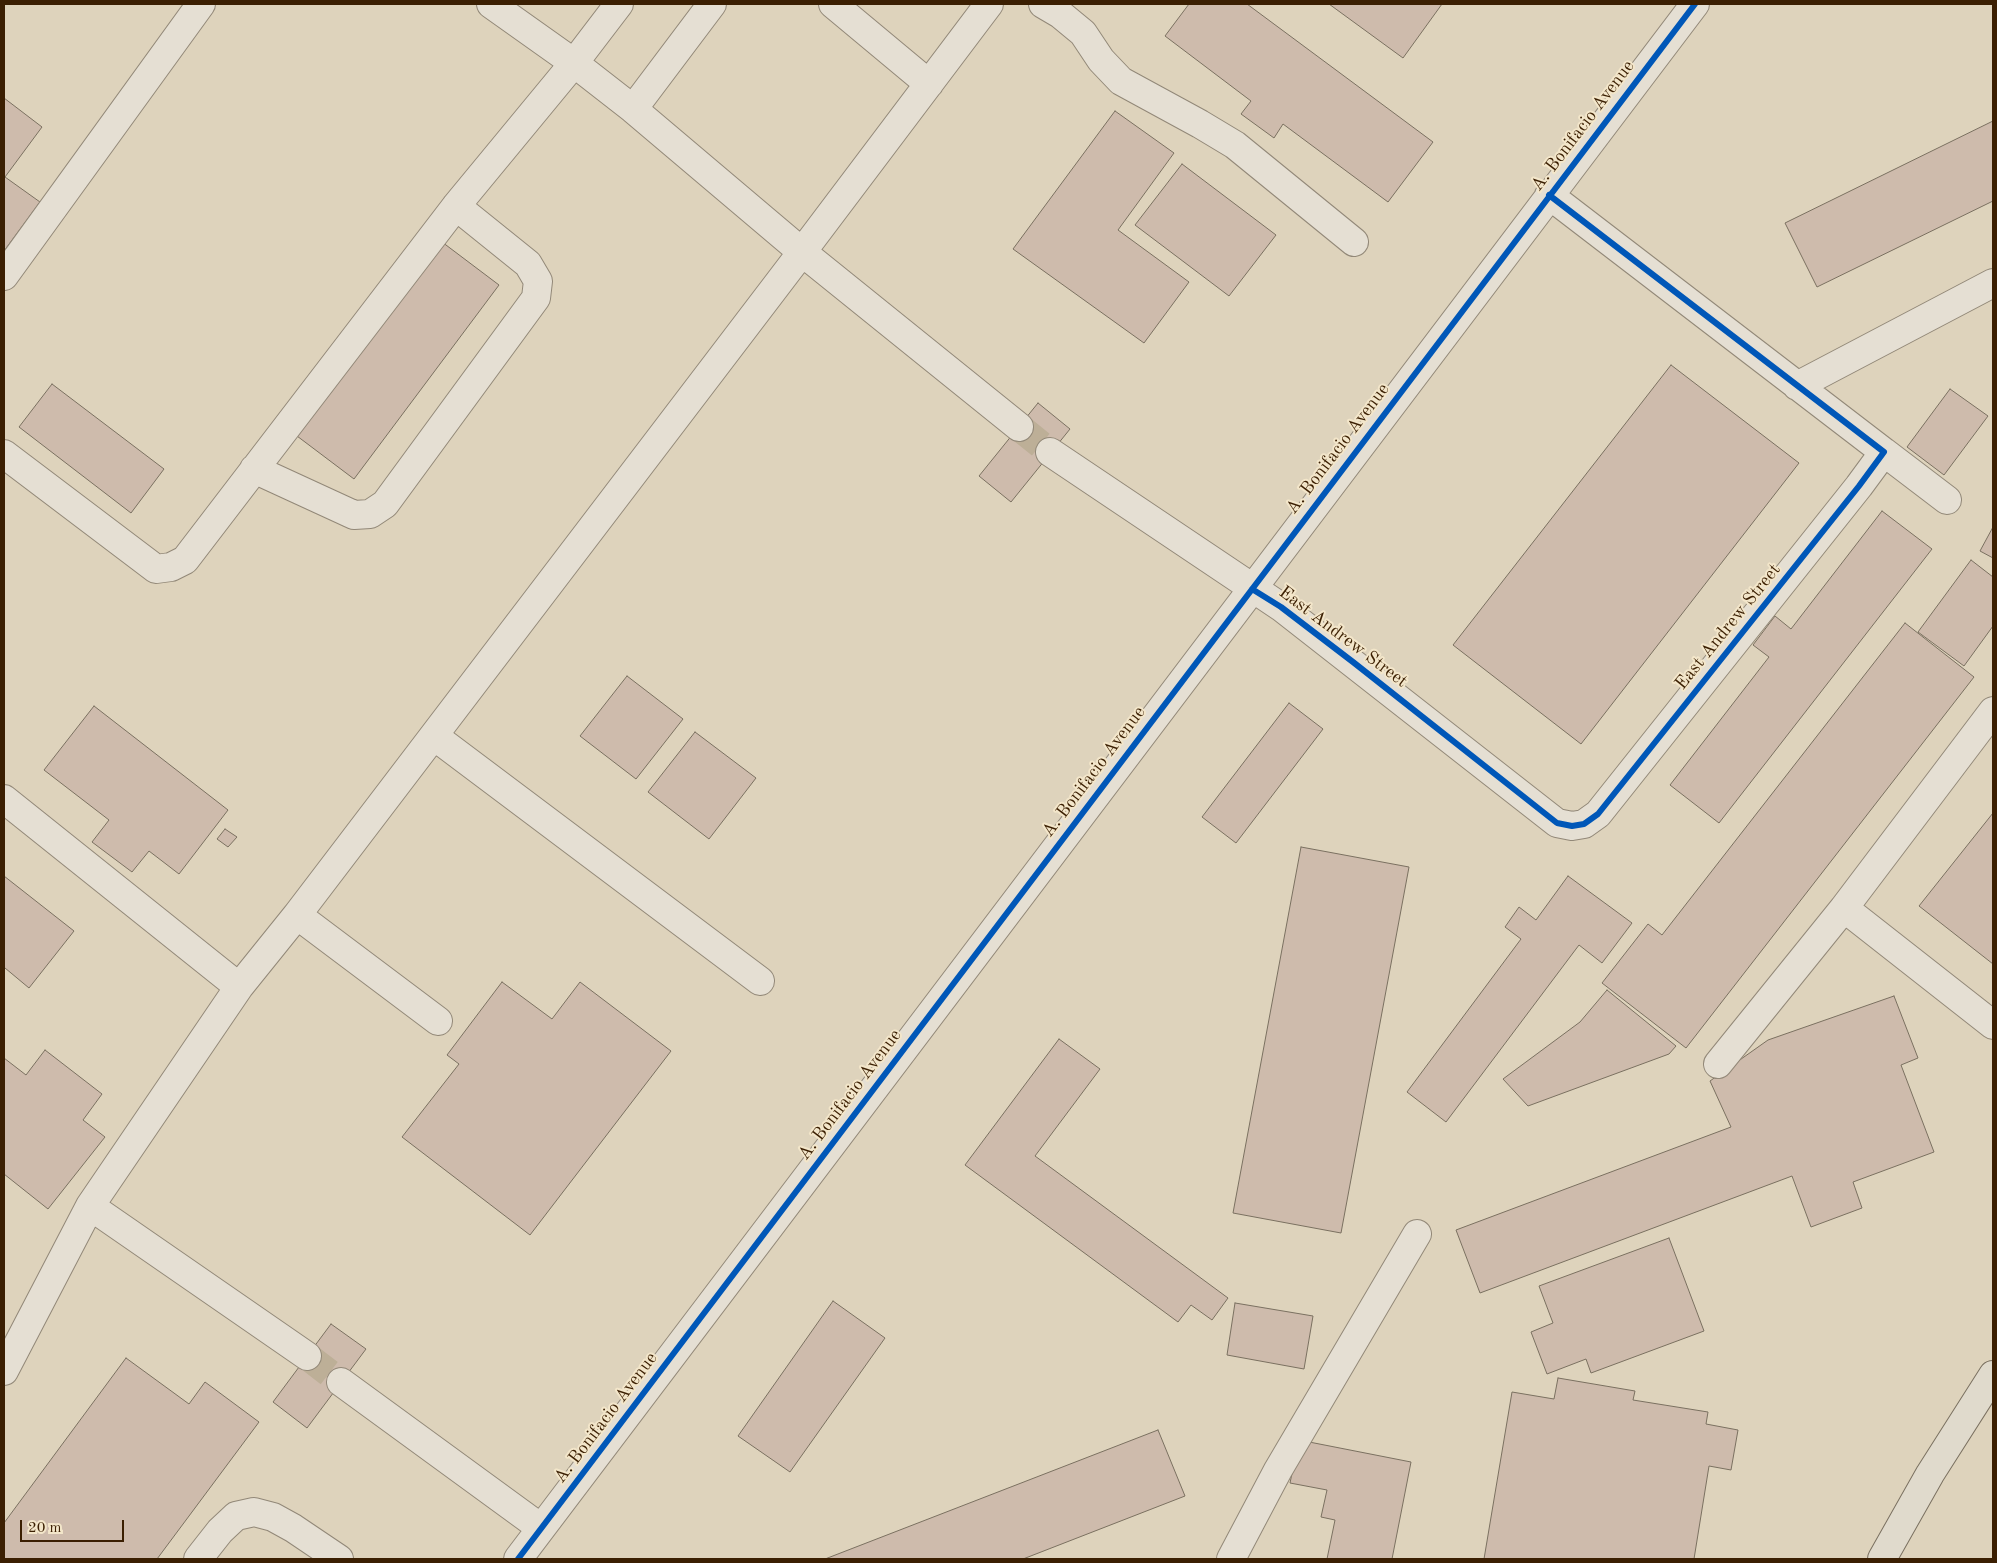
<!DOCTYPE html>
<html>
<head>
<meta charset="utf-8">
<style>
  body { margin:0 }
  #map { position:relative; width:1997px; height:1563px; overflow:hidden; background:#ded3bc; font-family:"Old Standard TT",serif }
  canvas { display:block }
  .frame { position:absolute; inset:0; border:5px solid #3b1f02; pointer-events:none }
  .scale { position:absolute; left:20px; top:1520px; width:104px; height:22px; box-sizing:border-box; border:2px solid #3b1f02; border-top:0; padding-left:6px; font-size:15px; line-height:18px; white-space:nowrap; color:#3b1f02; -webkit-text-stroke:4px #f3e6ca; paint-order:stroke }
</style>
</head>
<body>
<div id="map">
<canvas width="1997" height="1563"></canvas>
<div class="frame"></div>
<div class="scale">20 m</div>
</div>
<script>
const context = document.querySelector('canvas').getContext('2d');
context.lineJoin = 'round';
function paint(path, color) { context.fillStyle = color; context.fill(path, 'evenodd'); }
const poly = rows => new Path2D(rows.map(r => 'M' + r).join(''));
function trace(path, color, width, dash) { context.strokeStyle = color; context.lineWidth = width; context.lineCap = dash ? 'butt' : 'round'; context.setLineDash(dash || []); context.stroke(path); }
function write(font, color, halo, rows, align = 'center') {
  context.font = font + ' "Old Standard TT",serif'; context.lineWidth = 4; context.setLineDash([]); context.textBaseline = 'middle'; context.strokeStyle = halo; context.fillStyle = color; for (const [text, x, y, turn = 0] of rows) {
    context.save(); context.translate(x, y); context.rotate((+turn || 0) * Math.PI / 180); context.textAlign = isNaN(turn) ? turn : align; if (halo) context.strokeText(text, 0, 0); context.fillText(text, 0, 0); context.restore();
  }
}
const building = poly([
  [1189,4,1247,4,1433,142,1388,202,1283,124,1274,138,1241,114,1251,101,1165,36,1189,4],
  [1329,4,1442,4,1403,58,1329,4],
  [4,98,42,127,5,177,40,202,4,251,4,98],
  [1115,111,1174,153,1118,230,1189,282,1144,343,1013,249,1115,111],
  [1993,121,1993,201,1817,287,1785,223,1993,121],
  [1182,164,1276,235,1229,296,1135,225,1182,164],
  [442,242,499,285,354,479,297,436,442,242],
  [1671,365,1799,463,1581,744,1453,645,1671,365],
  [52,384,164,469,131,513,19,427,52,384],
  [1950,389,1988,416,1944,475,1907,447,1950,389],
  [1038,403,1070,429,1011,502,979,476,1038,403],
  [1882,511,1932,549,1719,823,1670,785,1769,657,1753,645,1775,616,1791,629,1882,511],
  [1993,527,1993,558,1980,551,1993,527],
  [1971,560,1993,577,1993,626,1964,666,1918,632,1971,560],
  [1905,623,1974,677,1686,1048,1602,983,1648,924,1662,935,1905,623],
  [627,676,683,719,636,779,580,736,627,676],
  [1289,703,1323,729,1236,843,1202,817,1289,703],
  [94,706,228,810,179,874,149,851,132,872,92,842,109,820,44,770,94,706],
  [695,732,756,778,709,839,648,792,695,732],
  [1993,813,1993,964,1919,906,1993,813],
  [225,829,237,837,228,847,217,839,225,829],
  [1301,847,1409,867,1341,1233,1233,1213,1301,847],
  [4,876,74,931,29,988,5,968,4,969,4,876],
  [1568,876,1632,923,1602,963,1579,945,1446,1122,1407,1092,1521,939,1505,927,1519,907,1536,920,1568,876],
  [502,982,552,1019,580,982,671,1051,530,1235,402,1137,459,1064,447,1055,502,982],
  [1607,990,1676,1046,1669,1054,1528,1106,1503,1079,1580,1022,1607,990],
  [1894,996,1918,1058,1901,1065,1934,1152,1853,1182,1862,1208,1811,1227,1792,1176,1480,1293,1456,1230,1731,1127,1710,1081,1768,1040,1894,996],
  [1059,1039,1100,1069,1035,1156,1228,1298,1212,1320,1191,1305,1178,1322,965,1165,1059,1039],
  [45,1050,102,1094,83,1120,105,1137,48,1209,4,1174,4,1058,26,1075,45,1050],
  [1669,1238,1704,1331,1591,1373,1586,1359,1547,1374,1531,1332,1553,1323,1539,1286,1669,1238],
  [833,1301,885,1338,790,1472,738,1436,833,1301],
  [1235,1303,1313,1316,1304,1369,1227,1355,1235,1303],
  [331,1324,366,1349,307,1428,273,1402,331,1324],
  [126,1358,189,1404,205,1382,259,1422,157,1559,4,1559,4,1523,126,1358],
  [1558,1378,1635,1391,1633,1400,1708,1412,1706,1424,1738,1430,1731,1470,1709,1466,1694,1559,1484,1559,1512,1392,1554,1399,1558,1378],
  [1158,1430,1185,1496,1023,1559,825,1559,1158,1430],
  [1299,1440,1411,1462,1392,1559,1327,1559,1335,1520,1321,1517,1327,1490,1290,1483,1299,1440]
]);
paint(building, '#cebbac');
trace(building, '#7a7060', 1);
trace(poly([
  [1019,427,1050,452],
  [307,1356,341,1382]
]), '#bdaf97', 28, [28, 14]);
const minor = poly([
  [491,4,574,63,633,109,802,252,1019,427],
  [833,4,929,84],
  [1043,4,1060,14,1083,33,1101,60,1121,81,1200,124,1235,145,1354,242],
  [633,109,712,4],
  [4,276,201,4],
  [1797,386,1993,283],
  [1050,452,1281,607,1557,823,1572,826,1584,824,1598,814,1859,486,1884,452,1549,195],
  [1884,452,1947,500],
  [4,454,156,569,171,567,185,560,456,206,574,63,619,4],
  [254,469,354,515,370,514,385,504,536,298,538,281,528,264,456,206],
  [1993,711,1844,908,1993,1025],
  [434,736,760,981],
  [4,799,239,987],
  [297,915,438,1021],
  [1718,1064,1844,908],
  [90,1206,307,1356],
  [4,1371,90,1206,239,987,297,915,802,252,989,4],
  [341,1382,541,1528],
  [198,1559,220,1531,236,1516,254,1512,273,1517,293,1528,339,1559],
  [518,1559,1695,4],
  [1231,1559,1278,1470,1417,1234]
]);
const major = poly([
  [1882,1559,1930,1474,1993,1375]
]);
trace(minor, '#928878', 30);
trace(major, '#7a7060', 30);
trace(minor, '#e5dfd3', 28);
trace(major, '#e0dacc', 28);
trace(poly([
  [1252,589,1281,607,1353,662,1557,823,1572,826,1584,824,1598,814,1859,486,1884,452,1549,195],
  [518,1559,1695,4]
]), '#0057b8', 6);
write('18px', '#3b1f02', '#f3e6ca', [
  ["A. Bonifacio Avenue",1583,126,-53],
  ["A. Bonifacio Avenue",1338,449,-53],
  ["East Andrew Street",1728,627,-51],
  ["East Andrew Street",1343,637,37],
  ["A. Bonifacio Avenue",1094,772,-53],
  ["A. Bonifacio Avenue",850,1095,-53],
  ["A. Bonifacio Avenue",606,1418,-53]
]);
</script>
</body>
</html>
